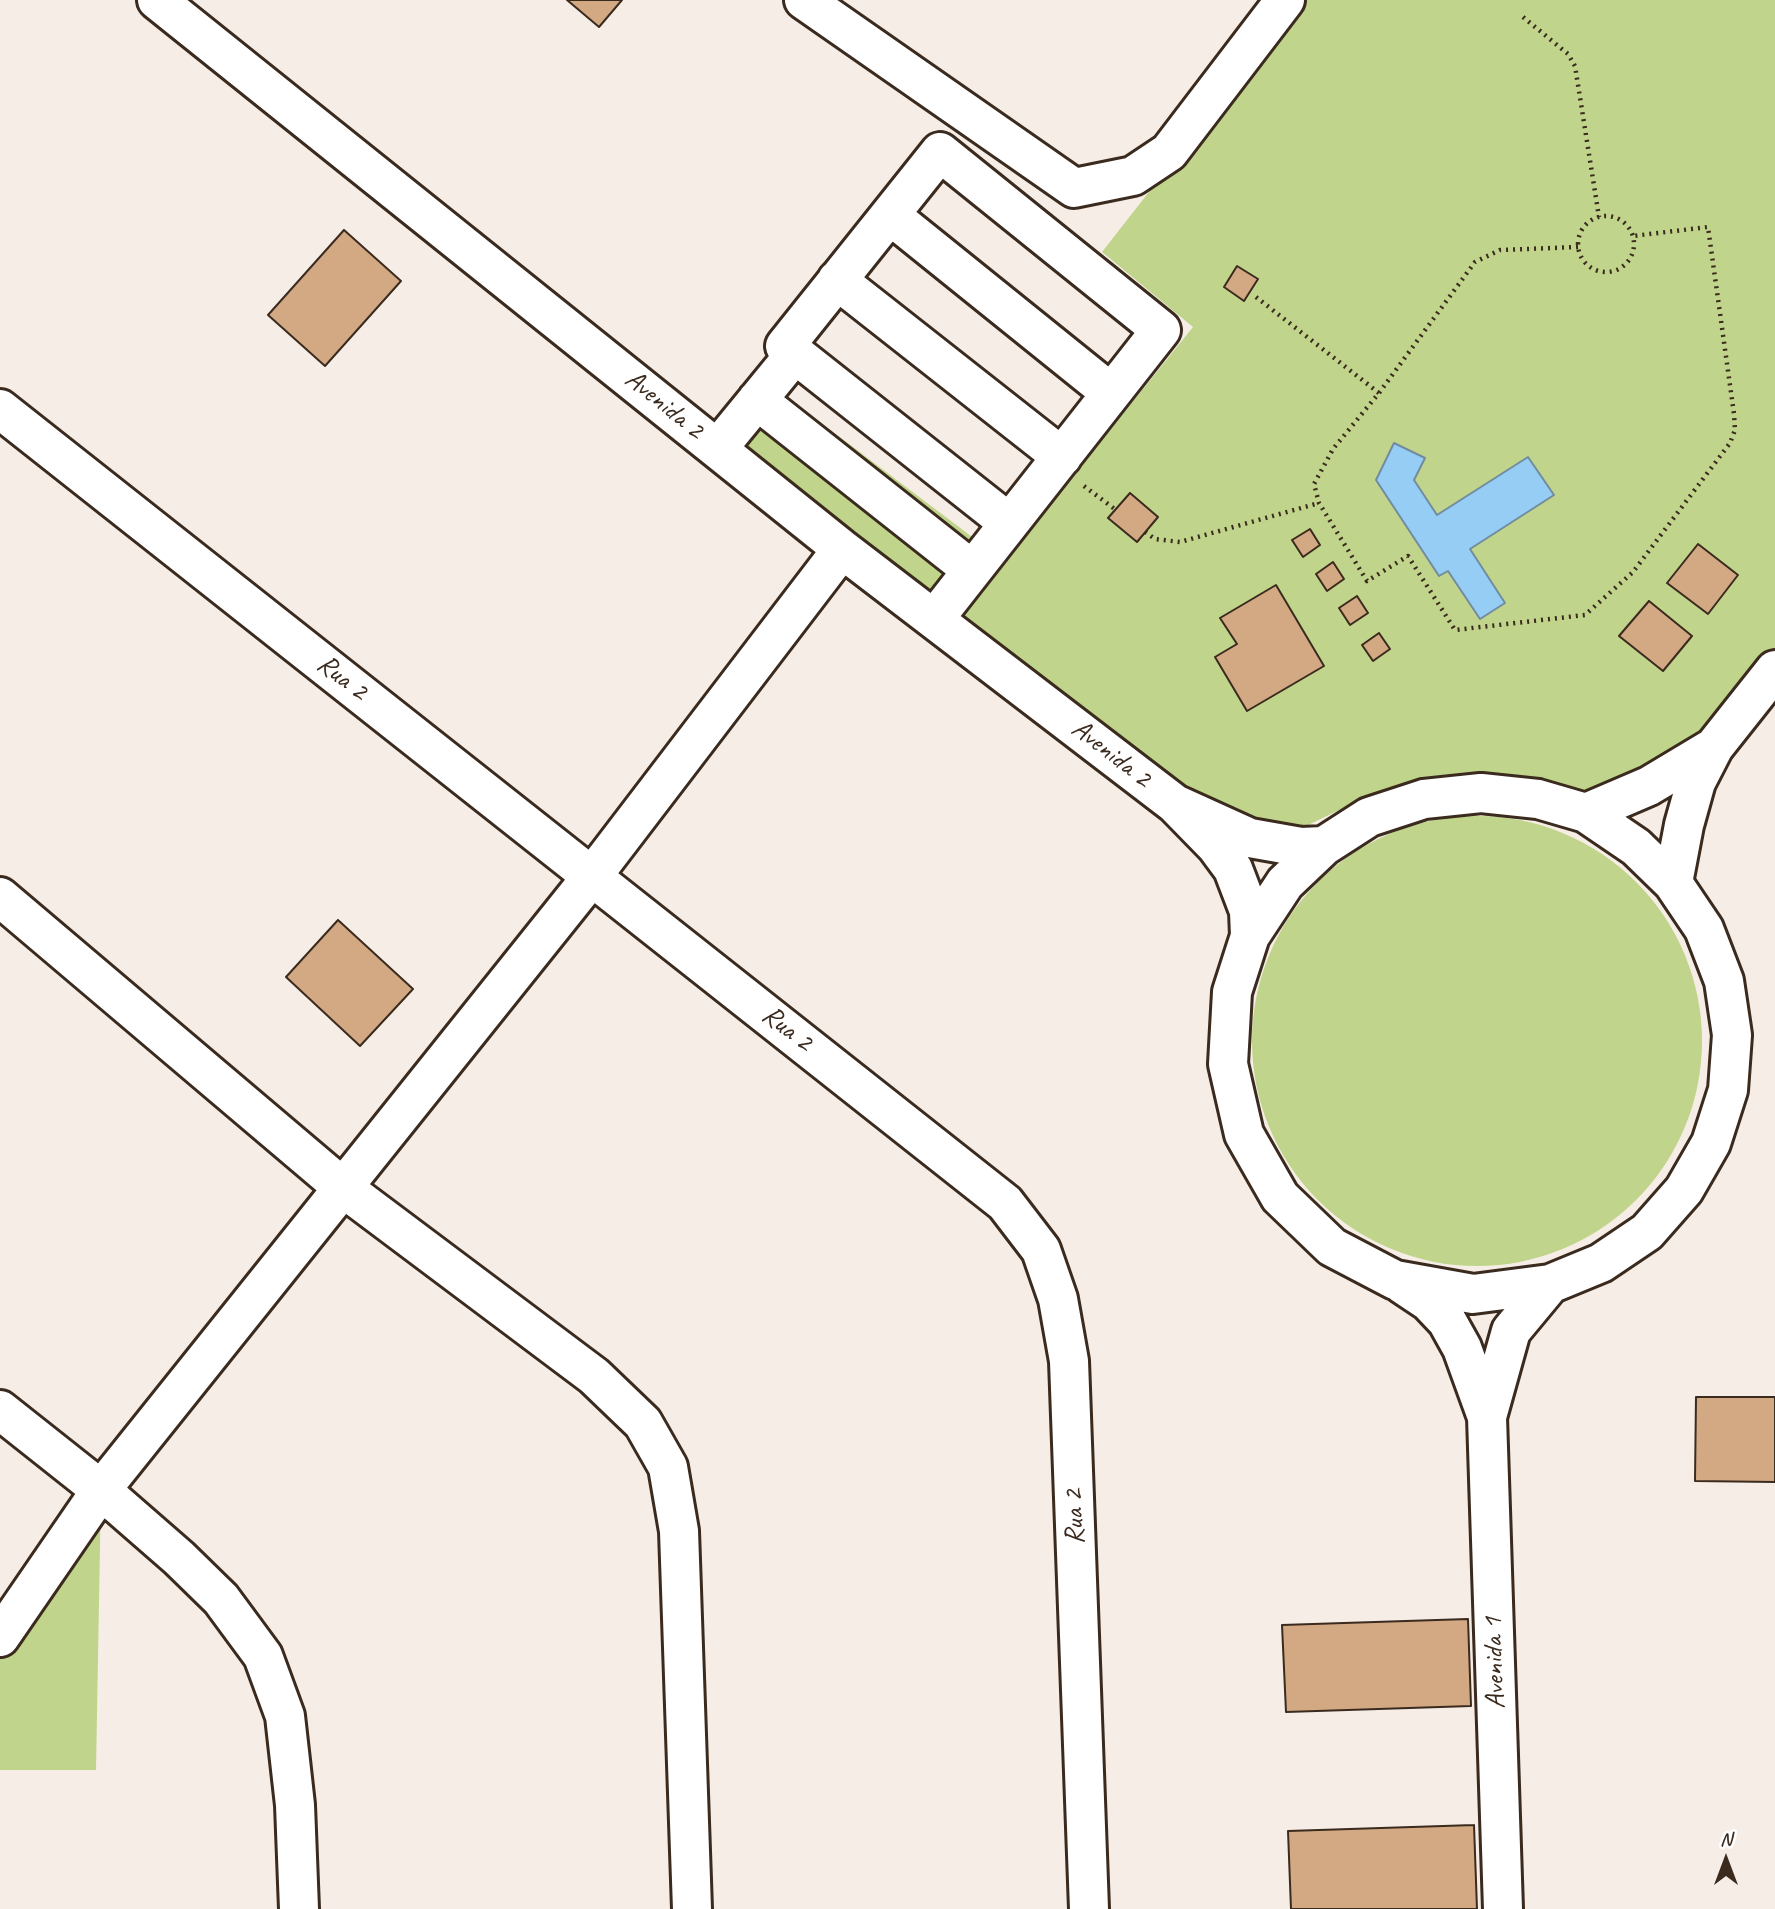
<!DOCTYPE html>
<html>
<head>
<meta charset="utf-8">
<style>
  body { margin:0 }
  #map { position:relative; width:1775px; height:1909px; overflow:hidden; background:#f6eee6; font-family:Caveat,sans-serif }
  canvas { display:block }
  .north { position:absolute; left:1691px; top:1825px; width:70px; height:70px; -webkit-text-stroke:5px #fff; paint-order:stroke; rotate:0deg; font-size:19px; font-weight:700; line-height:28px; text-align:center; color:#3b2a1e }
  .north::after { content:''; display:block; margin:auto; width:24px; height:32px; background:#3b2a1e; clip-path:polygon(50% 0,100% 100%,50% 72%,0 100%) }
</style>
</head>
<body>
<div id="map">
<canvas width="1775" height="1909"></canvas>
<div class="north">N</div>
</div>
<script>
const context = document.querySelector('canvas').getContext('2d');
context.lineJoin = 'round';
function paint(path, color) { context.fillStyle = color; context.fill(path, 'evenodd'); }
const poly = rows => new Path2D(rows.map(r => 'M' + r).join(''));
function trace(path, color, width, dash) { context.strokeStyle = color; context.lineWidth = width; context.lineCap = dash ? 'butt' : 'round'; context.setLineDash(dash || []); context.stroke(path); }
function write(font, color, halo, rows, align = 'center') {
  context.font = font + ' Caveat,sans-serif'; context.lineWidth = 7; context.setLineDash([]); context.textBaseline = 'middle'; context.strokeStyle = halo; context.fillStyle = color; for (const [text, x, y, turn = 0] of rows) {
    context.save(); context.translate(x, y); context.rotate((+turn || 0) * Math.PI / 180); context.textAlign = isNaN(turn) ? turn : align; if (halo) context.strokeText(text, 0, 0); context.fillText(text, 0, 0); context.restore();
  }
}
paint(poly([
  [1299,0,1775,0,1775,649,1702,744,1594,794,1398,789,1354,803,1306,826,1287,829,1209,810,729,447,775,388,1004,561,1193,327,1102,252],
  '1252 1041a225 225 0 1 1 450 0a225 225 0 1 1-450 0Z',
  [101,1490,96,1770,0,1770,0,1637]
]), '#c0d58b');
const water = poly([
  [1394,443,1425,458,1414,480,1437,515,1528,457,1554,495,1470,549,1505,603,1480,619,1448,571,1439,576,1376,480,1394,443]
]);
paint(water, '#96cdf5');
trace(water, '#728c9f', 2);
const building = poly([
  [567,0,622,0,599,27,567,0],
  [344,230,401,281,325,366,268,315,344,230],
  [1237,266,1258,279,1244,301,1224,287,1237,266],
  [1130,493,1158,517,1137,542,1108,518,1130,493],
  [1310,529,1320,545,1303,557,1292,540,1310,529],
  [1698,544,1738,575,1708,614,1667,583,1698,544],
  [1333,562,1344,579,1327,591,1316,574,1333,562],
  [1276,585,1324,666,1247,711,1215,657,1237,644,1220,618,1276,585],
  [1357,596,1368,613,1350,625,1339,608,1357,596],
  [1649,601,1692,636,1663,671,1619,636,1649,601],
  [1379,633,1390,649,1373,661,1362,645,1379,633],
  [338,920,413,989,360,1046,286,977,338,920],
  [1696,1397,1775,1397,1775,1482,1695,1481,1696,1397],
  [1468,1619,1471,1706,1286,1712,1282,1625,1468,1619],
  [1474,1825,1477,1909,1291,1909,1288,1831,1474,1825]
]);
paint(building, '#d3a984');
trace(building, '#3b2a1e', 2);
const minor = poly([
  [157,0,842,549,1175,804,1216,846,1233,869,1249,911,1250,936],
  [804,0,1074,188,1133,176,1169,152,1285,0],
  [890,215,1111,393],
  [837,280,1062,457],
  [757,400,972,570],
  [0,409,1005,1203,1041,1250,1058,1299,1069,1361,1089,1909],
  [718,448,795,354],
  [935,618,1161,330,940,152,785,346,1009,523],
  [1175,804,1250,838,1301,847,1324,846,1369,817,1424,799,1481,793,1538,799,1586,813,1636,847,1673,883,1704,929,1724,981,1732,1035,1728,1090,1711,1143,1684,1190,1647,1232,1601,1263,1550,1284,1473,1294,1395,1280,1332,1247,1280,1197,1244,1134,1228,1064,1232,992,1250,936,1285,883,1324,846],
  [1586,813,1649,786,1714,747],
  [1673,883,1684,825,1696,782,1714,747,1775,670],
  [0,897,342,1187,594,1376,643,1423,668,1467,679,1531,692,1909],
  [1402,1284,1429,1302,1447,1321,1462,1348,1487,1417],
  [0,1410,101,1490,179,1558,221,1599,263,1656,285,1716,295,1805,299,1909],
  [0,1637,101,1490,593,875,842,549],
  [1503,1909,1487,1417,1511,1331,1550,1284]
]);
trace(minor, '#3b2a1e', 44);
trace(poly([
  [1523,17,1568,54,1575,66,1599,217],
  '1578 244a28 28 0 1 1 56 0a28 28 0 1 1-56 0Z',
  [1578,247,1500,250,1475,262,1379,393,1333,449,1314,484,1319,503,1367,581,1408,556,1455,630,1585,615,1633,572,1730,443,1735,430,1734,414,1708,227,1633,236],
  [1256,297,1379,393],
  [1084,486,1116,510],
  [1145,532,1155,539,1180,542,1319,503]
]), '#3b2a1e', 4.5, [2, 5]);
trace(minor, '#fff', 38);
write('28px', '#3b2a1e', '#fff', [
  ["Avenida 2",664,405,39],
  ["Rua 2",342,678,38],
  ["Avenida 2",1111,754,38],
  ["Rua 2",787,1029,38],
  ["Rua 2",1075,1517,-92],
  ["Avenida 1",1495,1663,-92]
]);
</script>
</body>
</html>
